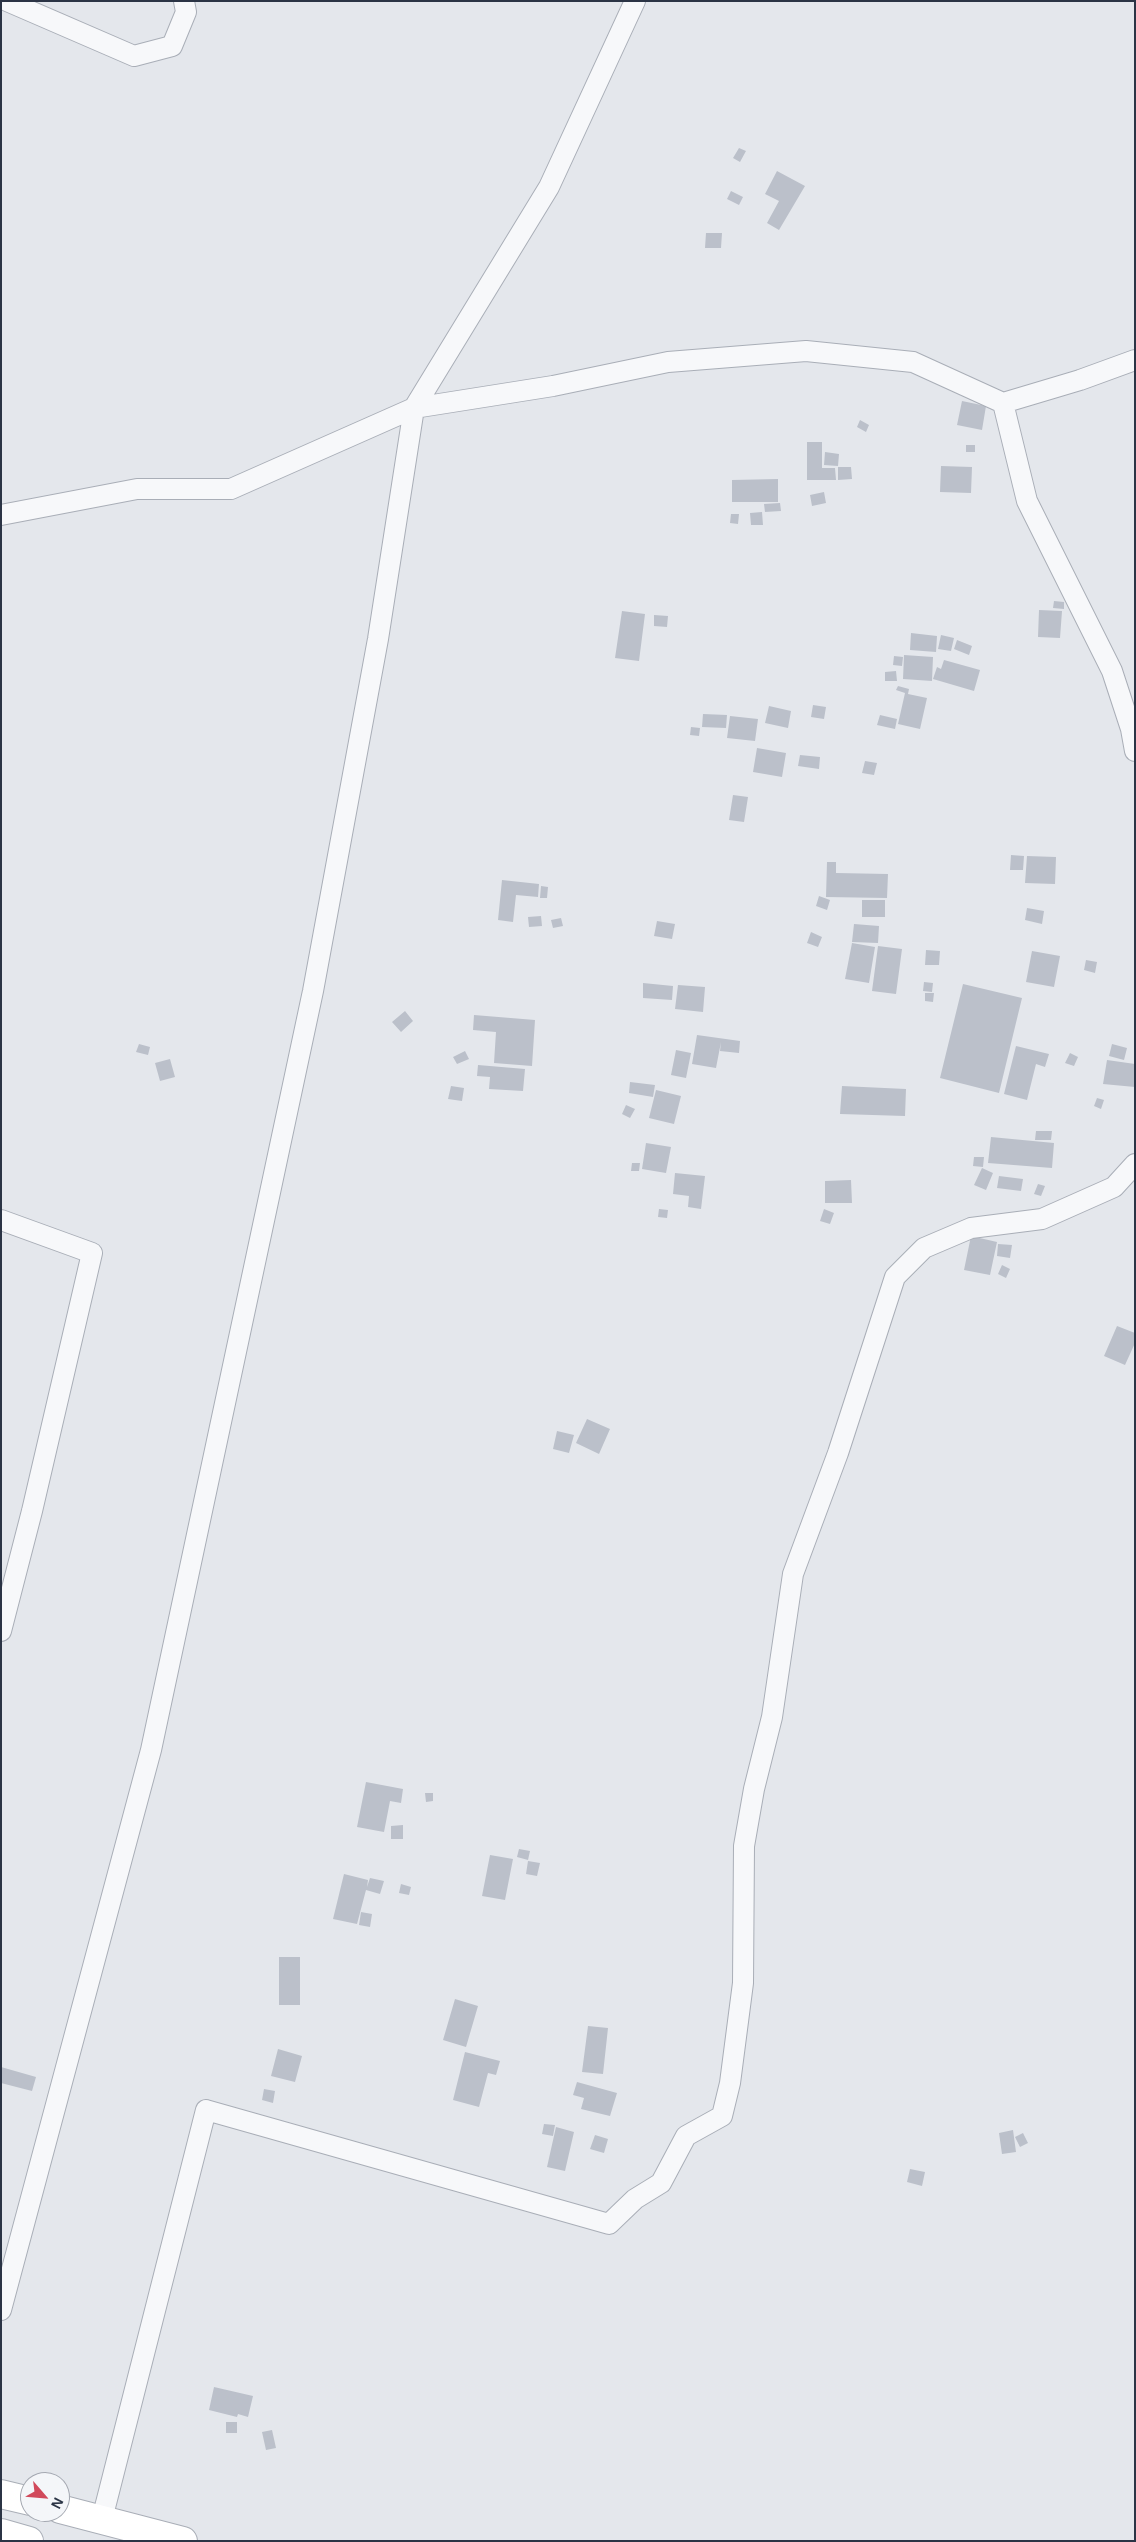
<!DOCTYPE html>
<html>
<head>
<meta charset="utf-8">
<style>
  body { margin:0 }
  #map { position:relative; width:1136px; height:2542px; overflow:hidden; background:#e4e7ec; font-family:Helvetica,sans-serif }
  canvas { display:block }
  .frame { position:absolute; inset:0; border:2px solid #2b3445; pointer-events:none }
  .north { position:absolute; left:20px; top:2472px; width:50px; height:50px; box-sizing:border-box; background:#f4f6f9; border:1px solid #a4a8b1; border-radius:50%; rotate:117deg; font-size:14px; font-weight:700; line-height:20px; text-align:center; color:#2b3445 }
  .north::after { content:''; display:block; margin:auto; width:18px; height:22px; background:#d1495b; clip-path:polygon(50% 0,100% 100%,50% 72%,0 100%) }
</style>
</head>
<body>
<div id="map">
<canvas width="1136" height="2542"></canvas>
<div class="frame"></div>
<div class="north">N</div>
</div>
<script>
const context = document.querySelector('canvas').getContext('2d');
context.lineJoin = 'round';
function paint(path, color) { context.fillStyle = color; context.fill(path, 'evenodd'); }
const poly = rows => new Path2D(rows.map(r => 'M' + r).join(''));
function trace(path, color, width, dash) { context.strokeStyle = color; context.lineWidth = width; context.lineCap = dash ? 'butt' : 'round'; context.setLineDash(dash || []); context.stroke(path); }
paint(poly([
  [739,148,746,151,740,162,733,158],
  [777,171,805,186,779,230,767,223,779,201,765,194],
  [731,191,743,197,739,205,727,199],
  [706,233,722,233,721,248,705,248],
  [962,401,986,406,982,430,957,425],
  [860,420,869,425,866,432,857,427],
  [807,442,822,442,822,468,835,468,836,480,807,480],
  [966,445,975,445,975,452,966,452],
  [825,452,839,454,838,466,824,465],
  [941,466,972,467,971,493,940,492],
  [838,467,851,467,852,479,838,480],
  [778,479,778,502,732,502,732,480],
  [824,492,826,503,812,506,810,495],
  [780,503,781,511,765,512,764,504],
  [762,512,763,525,751,525,750,513],
  [731,514,739,514,738,524,730,523],
  [1054,601,1064,602,1064,609,1053,608],
  [1039,610,1062,611,1060,638,1038,637],
  [622,611,645,614,639,661,615,658],
  [654,615,668,616,667,627,654,626],
  [911,633,937,636,936,652,910,650],
  [941,635,954,638,951,651,938,649],
  [957,640,972,646,969,655,954,649],
  [904,655,933,657,932,681,903,679],
  [894,656,903,657,902,666,893,665],
  [944,660,980,670,974,691,933,679,937,667,941,669],
  [896,671,897,681,885,681,885,672],
  [898,686,909,689,908,694,927,698,920,729,898,724,905,693,896,690],
  [813,705,826,707,824,719,811,717],
  [769,706,791,711,788,728,765,723],
  [703,714,727,715,726,728,702,727],
  [880,715,897,719,895,729,877,725],
  [730,716,758,719,755,741,727,738],
  [691,727,700,728,699,736,690,735],
  [757,748,786,753,782,777,753,772],
  [800,755,820,757,819,769,798,766],
  [865,761,877,763,874,775,862,773],
  [733,795,748,797,744,822,729,820],
  [1011,855,1024,856,1023,870,1010,870],
  [1027,856,1056,857,1055,884,1025,883],
  [827,862,836,862,836,873,888,874,887,898,826,897],
  [502,880,539,884,538,897,516,895,513,922,498,920],
  [541,886,548,887,547,898,540,898],
  [819,896,830,900,827,910,816,906],
  [862,900,885,900,885,917,862,917],
  [1027,908,1044,911,1042,924,1025,920],
  [541,916,542,926,529,927,528,917],
  [561,918,563,926,553,928,551,920],
  [657,921,675,924,672,939,654,936],
  [854,924,879,926,878,943,852,942],
  [811,932,822,937,818,947,807,943],
  [852,943,875,947,869,983,845,979],
  [878,946,902,949,896,994,872,991],
  [926,950,940,951,939,965,925,965],
  [1032,951,1060,956,1054,987,1026,982],
  [1086,960,1097,962,1095,973,1084,970],
  [924,982,933,983,932,992,923,991],
  [643,983,673,986,672,1000,643,998],
  [963,984,1022,998,999,1093,940,1078],
  [678,985,705,987,703,1012,675,1009],
  [925,993,934,993,933,1002,925,1001],
  [405,1011,413,1021,401,1032,392,1022],
  [474,1015,535,1020,532,1066,494,1063,496,1032,473,1030],
  [697,1035,740,1041,739,1053,720,1051,721,1042,716,1068,692,1064],
  [139,1044,150,1047,148,1055,136,1052],
  [1112,1044,1127,1048,1124,1060,1109,1056],
  [1016,1046,1049,1054,1045,1067,1036,1064,1027,1100,1004,1094],
  [676,1050,691,1053,686,1078,671,1075],
  [465,1051,469,1059,457,1064,453,1057],
  [1070,1053,1078,1057,1074,1066,1065,1063],
  [170,1059,175,1077,160,1081,155,1063],
  [1107,1060,1135,1064,1135,1087,1103,1084],
  [478,1065,525,1069,523,1091,489,1089,490,1077,477,1076],
  [630,1082,655,1085,653,1097,629,1093],
  [451,1086,464,1088,462,1101,448,1099],
  [842,1086,906,1089,905,1116,840,1114],
  [656,1090,681,1096,674,1124,649,1118],
  [1097,1098,1104,1100,1101,1109,1094,1106],
  [626,1105,635,1109,630,1118,622,1114],
  [1036,1131,1052,1131,1051,1140,1035,1140],
  [991,1137,1054,1143,1052,1168,988,1163],
  [646,1143,671,1147,666,1173,642,1169],
  [974,1157,984,1157,983,1167,973,1166],
  [632,1163,640,1163,639,1171,631,1171],
  [982,1168,993,1173,986,1190,974,1185],
  [675,1173,705,1176,701,1209,688,1207,689,1196,673,1194],
  [999,1176,1023,1179,1021,1191,997,1188],
  [851,1180,852,1203,825,1203,825,1181],
  [1038,1184,1045,1186,1041,1196,1034,1194],
  [659,1209,668,1210,667,1218,658,1217],
  [824,1209,834,1213,830,1224,820,1221],
  [971,1236,997,1242,990,1275,964,1270],
  [998,1244,1012,1245,1010,1258,997,1256],
  [1002,1265,1010,1269,1006,1278,998,1274],
  [1117,1326,1135,1333,1135,1343,1125,1365,1104,1356],
  [587,1419,610,1429,599,1454,576,1443],
  [557,1431,574,1435,569,1453,553,1449],
  [366,1782,403,1789,401,1803,390,1801,384,1832,357,1827],
  [425,1793,433,1793,433,1801,426,1802],
  [403,1825,403,1839,391,1839,391,1826],
  [519,1849,530,1851,528,1860,517,1857],
  [490,1855,513,1859,505,1900,482,1896],
  [528,1861,540,1863,537,1876,526,1874],
  [344,1874,368,1880,367,1887,370,1878,384,1881,380,1894,366,1890,357,1924,333,1919],
  [401,1884,411,1887,409,1895,399,1893],
  [361,1912,372,1914,370,1927,359,1925],
  [279,1957,300,1957,300,2005,279,2005],
  [455,1999,478,2006,466,2047,443,2040],
  [588,2026,608,2028,603,2074,582,2072],
  [278,2049,302,2056,295,2082,271,2076],
  [465,2052,500,2061,496,2075,488,2073,479,2107,453,2100],
  [1,2067,36,2077,32,2091,1,2083],
  [577,2082,617,2093,610,2116,581,2109,584,2098,573,2095],
  [264,2089,275,2091,273,2103,262,2100],
  [544,2124,555,2125,553,2136,542,2134],
  [556,2127,574,2132,565,2171,547,2167],
  [1013,2130,1016,2152,1002,2154,999,2133],
  [1023,2133,1028,2143,1020,2147,1015,2137],
  [595,2135,608,2139,604,2153,590,2149],
  [910,2169,925,2172,922,2186,907,2182],
  [214,2387,253,2396,248,2417,238,2414,237,2417,209,2410],
  [226,2422,237,2422,237,2433,226,2433],
  [272,2430,276,2448,266,2450,262,2432]
]), '#bbc0ca');
const street = poly([
  [7,1,134,56,172,46,186,12,184,1],
  [1003,403,1027,501,1112,671,1131,729,1135,751],
  [1,515,137,489,231,489,414,408,553,386,668,362,806,351,913,362,1003,403,1080,380,1135,360],
  [1,1220,92,1253,32,1511,1,1631],
  [1,2310,151,1750,313,991,378,639,414,408,549,187,635,1],
  [102,2519,206,2110,609,2224,635,2199,661,2183,686,2136,722,2116,730,2083,743,1983,744,1846,754,1789,772,1717,793,1574,838,1453,895,1277,924,1248,971,1228,1042,1219,1114,1187,1135,1164]
]);
const secondary = poly([
  [1,2494,30,2501],
  [60,2509,183,2541],
  [1,2533,29,2541]
]);
trace(street, '#a9aeb7', 22);
trace(secondary, '#a9aeb7', 30);
trace(street, '#f7f8fa', 20);
trace(secondary, '#fff', 28);
</script>
</body>
</html>
